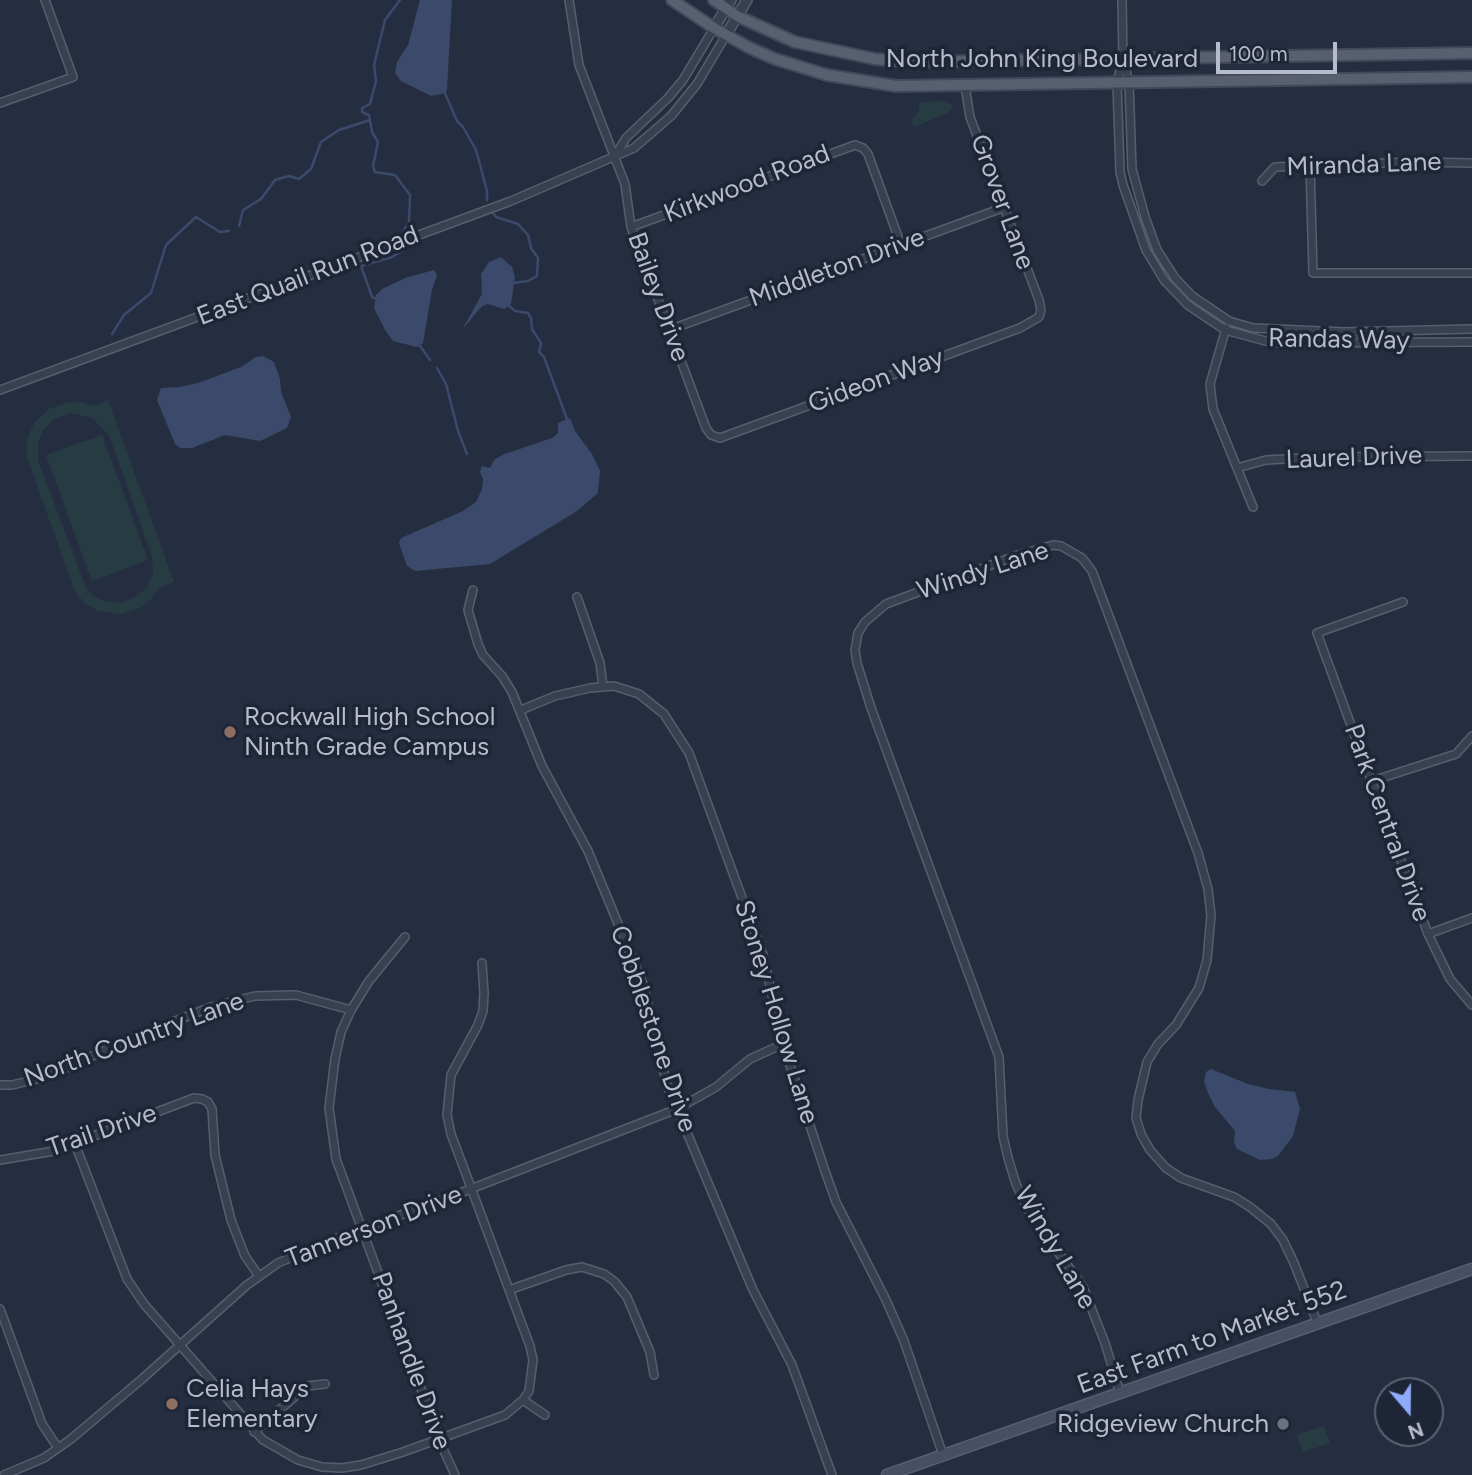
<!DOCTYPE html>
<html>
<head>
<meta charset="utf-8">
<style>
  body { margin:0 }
  #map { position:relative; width:1472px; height:1475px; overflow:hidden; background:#252e41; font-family:Figtree,sans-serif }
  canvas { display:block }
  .north { position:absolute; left:1374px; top:1377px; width:70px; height:70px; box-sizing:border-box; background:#1e2536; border:2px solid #5b6172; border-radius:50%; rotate:160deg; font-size:19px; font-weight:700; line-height:28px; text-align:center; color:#b6bccb }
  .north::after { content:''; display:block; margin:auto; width:24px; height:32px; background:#8cabfa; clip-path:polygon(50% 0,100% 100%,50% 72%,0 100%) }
  .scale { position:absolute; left:1216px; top:42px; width:121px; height:32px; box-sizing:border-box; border:4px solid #b6bccb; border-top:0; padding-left:9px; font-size:21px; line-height:24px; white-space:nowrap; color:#b6bccb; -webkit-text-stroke:5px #1e2536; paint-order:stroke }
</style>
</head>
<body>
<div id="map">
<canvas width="1472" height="1475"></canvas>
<div class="north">N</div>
<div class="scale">100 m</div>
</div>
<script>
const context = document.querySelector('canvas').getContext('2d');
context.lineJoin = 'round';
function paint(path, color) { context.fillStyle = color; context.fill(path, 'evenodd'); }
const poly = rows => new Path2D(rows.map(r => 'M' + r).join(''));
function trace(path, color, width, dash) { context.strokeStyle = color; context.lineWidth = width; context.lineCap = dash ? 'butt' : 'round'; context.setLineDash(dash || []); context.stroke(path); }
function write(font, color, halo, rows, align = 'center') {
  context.font = font + ' Figtree,sans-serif'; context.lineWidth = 7; context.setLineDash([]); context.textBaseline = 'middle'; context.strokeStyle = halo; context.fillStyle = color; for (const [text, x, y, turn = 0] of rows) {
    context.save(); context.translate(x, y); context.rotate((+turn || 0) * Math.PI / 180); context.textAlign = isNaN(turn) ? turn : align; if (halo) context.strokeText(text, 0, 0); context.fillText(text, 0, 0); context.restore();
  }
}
paint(poly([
  [946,101,953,106,948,113,914,127,912,120,919,111,919,102],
  [108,400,174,582,159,588,151,599,140,608,120,614,98,611,85,603,75,592,27,457,27,440,31,430,35,422,49,409,66,403,81,402,94,406],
  [71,413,92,418,109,435,152,556,153,573,148,586,137,596,129,600,120,603,105,601,94,596,86,588,38,461,38,443,43,430,54,419],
  [102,435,148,560,92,581,46,455],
  [1324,1426,1330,1443,1303,1452,1297,1435]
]), '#273c42');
paint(poly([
  [420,0,452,0,447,89,446,93,431,96,401,81,395,73,397,62,408,45],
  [501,257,512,267,515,277,511,304,504,309,488,304,482,306,462,330,482,294,481,274,489,262],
  [434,270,437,275,432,290,423,343,417,347,393,341,385,330,374,308,376,295,382,289,405,278],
  [263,356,274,362,280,379,281,392,291,417,287,428,260,441,225,435,192,448,180,448,175,444,157,400,161,388,180,387,198,383,241,367,256,357],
  [570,418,575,431,592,454,600,471,598,493,577,511,490,564,415,571,407,566,399,543,401,538,463,511,476,502,482,489,483,479,480,472,482,466,490,468,494,460,502,455,552,438,558,433,558,423],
  [1211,1069,1248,1084,1269,1089,1295,1092,1300,1109,1293,1136,1278,1156,1272,1159,1260,1160,1237,1149,1234,1143,1235,1131,1215,1107,1208,1093,1204,1081,1206,1072]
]), '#3b4a6a');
trace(poly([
  [400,0,385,20,374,65,376,81,370,104,362,108,362,112,369,115,372,132,378,142,373,166,375,172,395,175,410,195,409,222,403,232],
  [444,91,457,121,463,127,476,150,487,191,487,200],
  [493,213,496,217,518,224,528,235,531,248,538,258,537,276,528,281,513,283],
  [239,226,243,210,261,199,275,180,289,176,299,179,311,169,321,142,339,130,370,120],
  [377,299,372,297,361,266,392,257,404,250,407,245],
  [509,306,515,311,528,313,531,318,532,329,541,343,539,352,544,357,567,419],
  [112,334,124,315,151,293,166,245,196,217,220,232,229,231],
  [418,343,430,360],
  [437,368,446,384,458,431,467,454]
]), '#3b4a6a', 2.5);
const minor = poly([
  [569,0,579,65,625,184,631,227,706,428,711,435,720,438,1020,328,1039,317,1041,310,1039,300,970,117,965,86],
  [1122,0,1123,59,1129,82,1132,169,1145,217,1157,250,1175,278,1192,296,1229,321,1253,328,1344,332,1472,329],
  [1123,59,1117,83,1120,172,1123,185,1146,250,1164,280,1188,305,1225,330,1273,343,1472,342],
  [0,103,73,77,45,0],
  [615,156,626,138,668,98,683,80,714,28],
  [1310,165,1313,273,1472,273],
  [1262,181,1275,167,1415,162,1472,163],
  [631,227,855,145,863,148,868,154,901,245],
  [1226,328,1210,384,1213,409,1253,507],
  [669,330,1005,207],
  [0,390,511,201,634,148,671,116,697,84,726,35],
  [1237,468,1266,460,1323,457,1472,456],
  [473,590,468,610,478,644,483,655,502,676,512,692,542,766,588,851,643,984,667,1085,753,1290,792,1365,832,1475],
  [577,597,600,663,603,687],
  [1403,602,1317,633,1428,934,1450,979,1472,1005],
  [521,710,555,696,590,688,614,686,639,694,664,714,689,753,763,955,783,1044,825,1171,836,1202,886,1300,904,1341,943,1455],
  [1372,781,1456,754,1472,736],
  [1428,934,1472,918],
  [405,937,369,981,351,1010,341,1032,335,1059,329,1108,336,1159,444,1451,455,1475],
  [0,1085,12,1085,49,1076,127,1040,211,1007,255,996,296,995,351,1010],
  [75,1144,127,1279,144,1304,263,1440,298,1460,322,1467,342,1468,361,1465,403,1452,505,1415,523,1400,529,1391,533,1360,530,1346,451,1134,447,1115,451,1075,478,1025,483,1011,484,993,482,963],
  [0,1160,54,1151,194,1098,202,1099,208,1102,212,1109,215,1155,231,1220,245,1256,259,1276],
  [509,1290,566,1270,582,1267,604,1274,614,1281,627,1297,650,1352,654,1375],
  [0,1309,42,1424,58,1448],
  [1120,1393,1105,1343,1083,1287,1028,1210,1016,1184,1008,1158,1003,1136,999,1057,871,708,857,663,855,650,858,633,865,622,886,604,1018,555,1053,545,1061,546,1082,558,1092,571,1198,853,1208,889,1211,915,1207,960,1199,988,1176,1025,1158,1044,1147,1062,1138,1100,1136,1118,1141,1134,1150,1150,1166,1168,1181,1178,1234,1197,1250,1207,1271,1224,1283,1240,1294,1263,1317,1322],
  [523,1400,545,1415],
  [254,1432,307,1386,325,1384],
  [4,1475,44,1458,71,1439,142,1379,247,1285,278,1263,327,1242,450,1197,677,1109,716,1087,750,1059,783,1044]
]);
const tertiary = poly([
  [714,28,731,0],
  [726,35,747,0]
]);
const secondary = poly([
  [887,1475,1472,1269]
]);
const primary = poly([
  [672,0,714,28,748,47,775,59,827,75,896,86,1472,77],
  [714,0,737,16,795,42,875,59,917,62,1472,53]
]);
trace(minor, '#575e6e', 10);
trace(tertiary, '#575e6e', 12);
trace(secondary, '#575e6e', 13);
trace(primary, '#43495a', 14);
trace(minor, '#394151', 7);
trace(tertiary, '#394151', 9);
trace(secondary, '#474f64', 10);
trace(primary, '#575f71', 10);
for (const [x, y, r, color] of [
  [230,732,7,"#8d6e63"],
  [172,1404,7,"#8d6e63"],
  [1283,1424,7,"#6b7280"]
]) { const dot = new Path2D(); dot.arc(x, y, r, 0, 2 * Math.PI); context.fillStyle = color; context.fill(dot); trace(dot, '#1e2536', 2.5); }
write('26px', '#b6bccb', '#1e2536', [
  ["North John King Boulevard",1042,59],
  ["Miranda Lane",1364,165,-2],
  ["Kirkwood Road",747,184,-21],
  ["Grover Lane",1002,202,70],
  ["Middleton Drive",837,268,-20],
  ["East Quail Run Road",308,276,-21],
  ["Bailey Drive",658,297,70],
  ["Randas Way",1339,340,1],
  ["Gideon Way",876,381,-20],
  ["Laurel Drive",1354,458,-2],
  ["Windy Lane",983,571,-18],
  ["Park Central Drive",1387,823,70],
  ["Stoney Hollow Lane",776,1012,73],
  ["Cobblestone Drive",653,1029,71],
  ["North Country Lane",134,1040,-20],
  ["Trail Drive",102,1131,-19],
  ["Tannerson Drive",374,1227,-21],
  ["Windy Lane",1055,1248,60],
  ["East Farm to Market 552",1212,1338,-20],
  ["Panhandle Drive",411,1361,70]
]);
write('26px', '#b6bccb', '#1e2536', [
  ["Rockwall High School",244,717],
  ["Ninth Grade Campus",244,747],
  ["Celia Hays",186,1389],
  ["Elementary",186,1419],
  ["Ridgeview Church",1269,1424,"right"]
], 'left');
</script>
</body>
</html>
